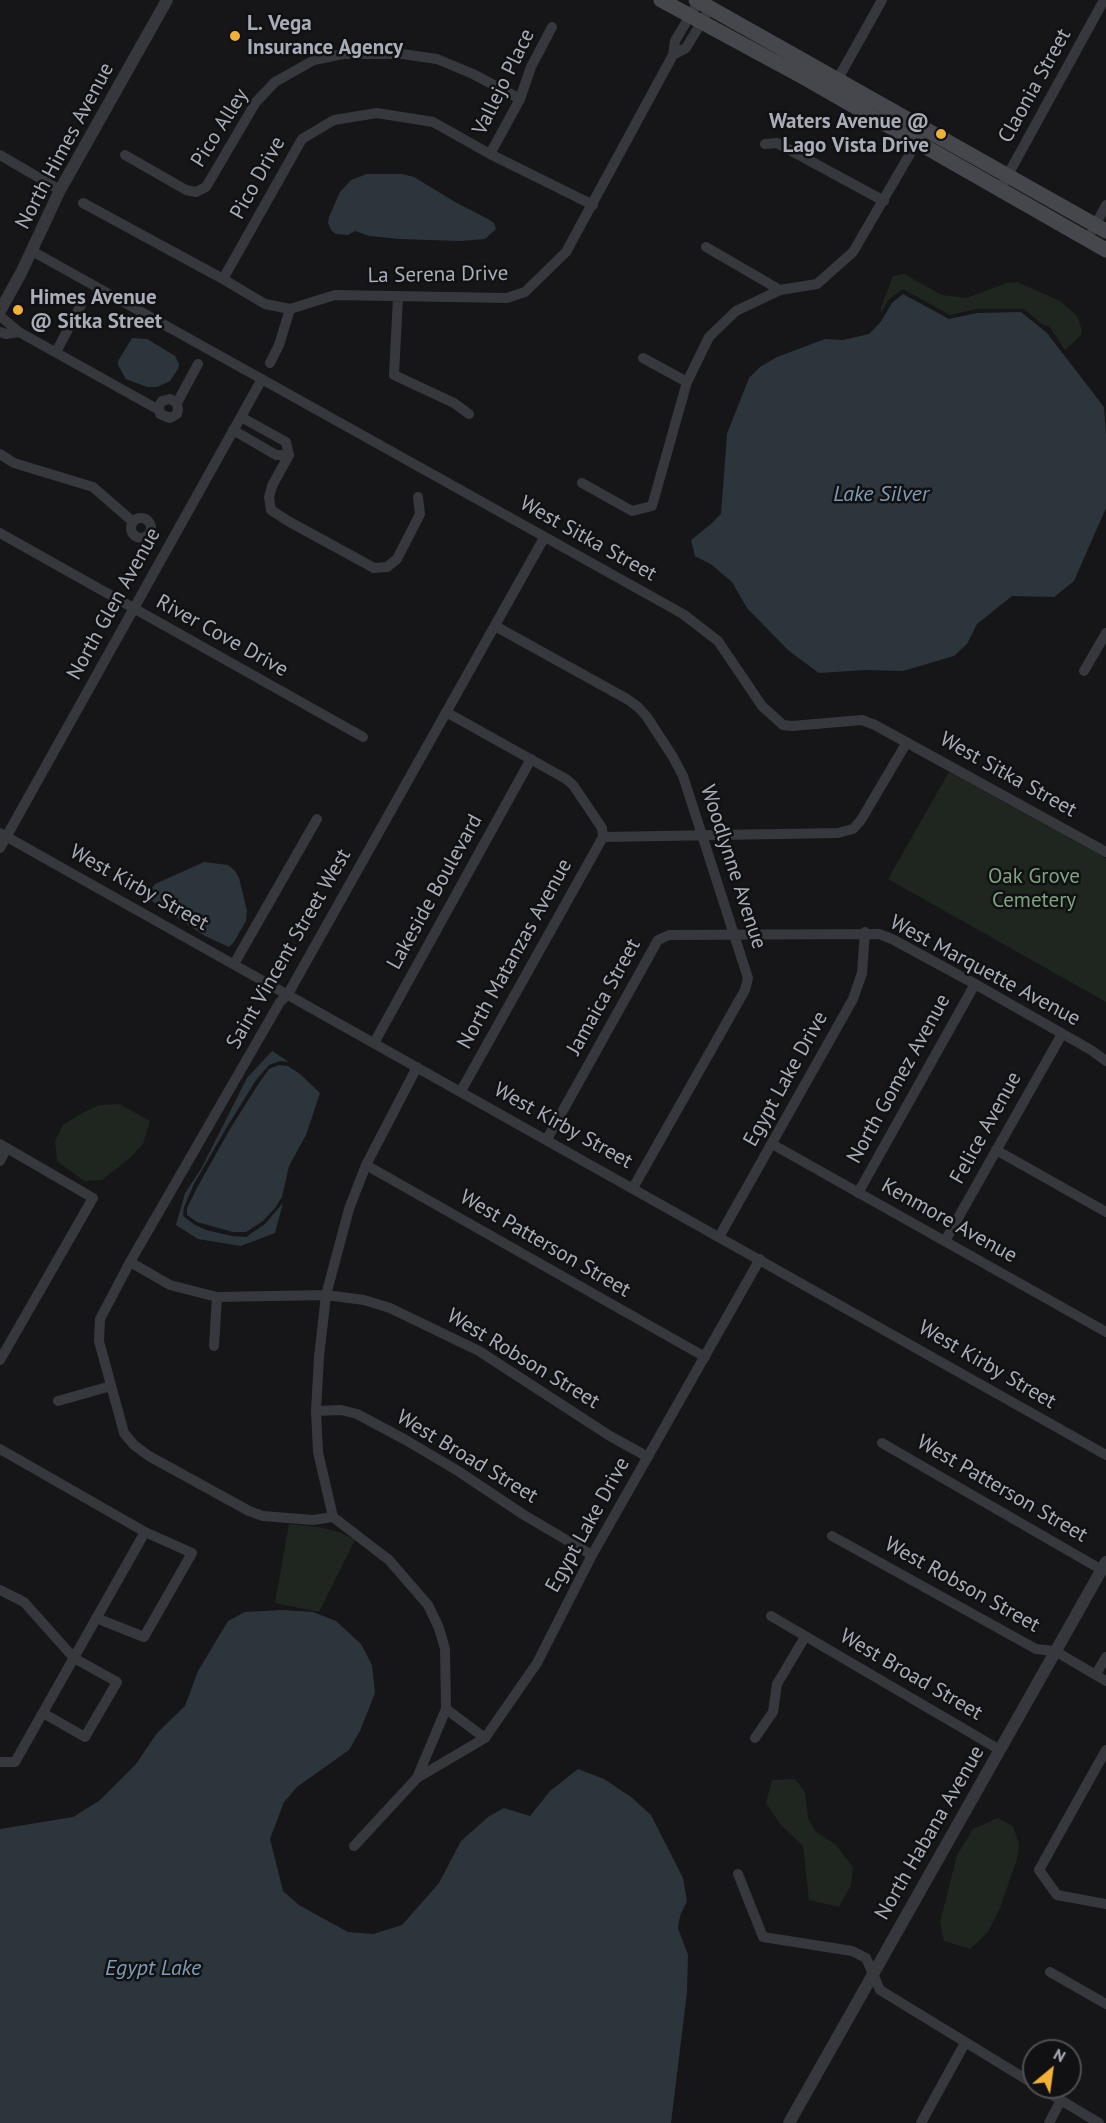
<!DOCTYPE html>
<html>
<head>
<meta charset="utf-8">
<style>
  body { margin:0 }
  #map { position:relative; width:1106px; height:2123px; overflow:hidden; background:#161618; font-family:"PT Sans",sans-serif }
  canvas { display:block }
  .north { position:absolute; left:1022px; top:2039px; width:60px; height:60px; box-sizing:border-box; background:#111113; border:2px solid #4d4f55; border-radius:50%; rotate:29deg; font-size:16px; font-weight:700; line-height:24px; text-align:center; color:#a8adb8 }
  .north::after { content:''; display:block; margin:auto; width:21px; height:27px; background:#f2b134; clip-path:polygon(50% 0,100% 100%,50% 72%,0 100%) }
</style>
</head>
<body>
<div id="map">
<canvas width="1106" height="2123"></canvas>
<div class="north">N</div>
</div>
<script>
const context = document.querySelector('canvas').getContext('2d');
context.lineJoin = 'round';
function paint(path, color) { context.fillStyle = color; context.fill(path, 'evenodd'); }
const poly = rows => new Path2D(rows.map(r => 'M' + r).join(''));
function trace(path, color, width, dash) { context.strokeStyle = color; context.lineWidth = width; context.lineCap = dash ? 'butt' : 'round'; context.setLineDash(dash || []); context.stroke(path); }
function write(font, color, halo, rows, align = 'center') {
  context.font = font + ' "PT Sans",sans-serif'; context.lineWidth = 5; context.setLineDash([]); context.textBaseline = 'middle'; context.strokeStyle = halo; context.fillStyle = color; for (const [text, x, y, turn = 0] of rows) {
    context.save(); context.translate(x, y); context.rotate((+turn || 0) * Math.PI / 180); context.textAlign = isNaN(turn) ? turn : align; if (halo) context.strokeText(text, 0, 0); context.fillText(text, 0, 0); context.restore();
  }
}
paint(poly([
  [904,274,942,295,966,298,1007,283,1017,282,1060,301,1077,316,1082,330,1081,335,1065,350,1049,326,1043,325,1024,309,977,309,950,315,903,289,889,299,881,313,881,307,893,276],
  [949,772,1106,858,1106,1002,888,879],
  [119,1104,150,1121,143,1144,130,1158,102,1180,84,1181,57,1161,55,1141,63,1125,84,1112,100,1105],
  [289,1524,318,1527,339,1532,355,1540,319,1612,275,1603],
  [795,1779,805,1792,808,1818,815,1831,835,1844,853,1867,851,1885,839,1907,809,1900,803,1846,780,1824,766,1803,772,1780],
  [998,1818,1013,1826,1019,1844,1017,1859,1000,1908,988,1932,970,1949,944,1941,940,1922,957,1855,973,1829]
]), '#1e261f');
paint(poly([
  [367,174,402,174,414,177,455,202,488,219,494,223,496,229,485,239,460,241,400,239,369,236,355,231,348,235,336,234,331,230,328,223,329,217,340,192,351,180],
  [903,294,949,319,977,313,1021,312,1047,333,1104,407,1106,434,1106,508,1074,581,1054,597,1012,596,977,624,967,644,954,656,903,671,865,670,819,673,789,651,747,608,732,582,712,565,695,556,691,540,711,524,721,514,727,434,749,378,760,367,777,357,825,339,843,340,869,334,880,323,892,303],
  [132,338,147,339,175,356,179,364,178,369,170,381,157,387,147,387,126,379,118,365,118,361],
  [204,862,228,865,235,871,239,878,247,911,246,921,234,942,229,947,205,936,149,899,149,892,155,884],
  [272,1051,289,1062,280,1061,269,1065,256,1080,227,1127,194,1184,184,1207,183,1216,195,1225,206,1230,232,1236,246,1237,265,1224,283,1203,275,1233,241,1246,198,1239,176,1225,185,1193,201,1169,247,1078],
  [279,1065,288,1066,300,1074,320,1093,306,1135,289,1166,282,1197,275,1208,263,1221,246,1232,233,1232,197,1222,187,1215,187,1208,198,1186,230,1129,259,1083,269,1069],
  [282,1610,313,1612,336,1621,361,1644,372,1665,375,1693,360,1731,349,1750,297,1787,284,1802,270,1839,283,1891,299,1905,326,1920,348,1932,373,1934,402,1925,439,1883,461,1841,488,1817,504,1808,530,1816,550,1791,578,1769,604,1779,631,1797,651,1815,683,1878,687,1901,680,1916,678,1928,688,1955,687,1992,671,2123,0,2123,0,1829,73,1817,99,1801,136,1764,157,1733,185,1706,198,1671,228,1621,245,1612]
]), '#2c353c');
trace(poly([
  [673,55,686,48,710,8],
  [835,84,882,0],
  [765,144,777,143,884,201],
  [490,154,520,99,531,67,552,27],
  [0,155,60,190],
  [125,155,186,190,196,192,206,187,256,102,275,82,314,60,343,54,402,54,437,59,473,74,520,99],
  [999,191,1104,0],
  [83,203,223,279,302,139,334,120,377,113,433,122,490,154,593,205],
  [1092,231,1106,205],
  [706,247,780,290],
  [32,251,683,614,718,641,762,706,783,725,792,726,862,720,875,725,1106,852],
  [223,279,265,304,290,309,335,295,507,298,525,292,566,252,673,55,675,41,698,2],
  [398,297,394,375,454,403,469,414],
  [0,316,19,332,159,410],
  [0,332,6,334,19,332],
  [56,352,81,305],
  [643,358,687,382],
  [270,363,279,345,290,309],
  [177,403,170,399,162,401,159,406,160,414,170,418,177,414,178,410,177,403,198,364],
  [233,430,276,455,289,455,286,442,241,417],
  [0,454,14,463,93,487,132,521],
  [289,455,272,486,269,497,271,510,288,521,374,568,387,567,397,559,420,514,418,497],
  [582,483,632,511,652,506,687,382,709,337,736,311,780,290,817,284,853,252,925,128],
  '131 528a10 10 0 1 1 20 0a10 10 0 1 1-20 0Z',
  [0,533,363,737],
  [495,626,627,699,638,707,647,717,673,757,683,776,748,978,745,990,633,1188],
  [1084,671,1106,633],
  [446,712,566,779,573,785,602,828,603,837,838,833,853,829,861,820,907,742],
  [0,833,1106,1455],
  [0,848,262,379],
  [234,964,317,819],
  [374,1043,531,759],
  [461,1091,603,837],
  [547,1139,658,940,669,935,879,934,892,939,975,984,1091,1050,1106,1061],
  [0,1144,93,1198,0,1360],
  [772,1144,1106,1332],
  [996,1150,1106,1212],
  [0,1161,7,1148],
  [366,1165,705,1357],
  [858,1193,975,984],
  [719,1237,853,999,862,973,865,932],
  [945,1241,1062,1034],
  [130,1262,170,1285,217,1297,326,1295,364,1300,390,1308,479,1351,610,1436,648,1457],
  [214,1346,217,1297],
  [58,1401,111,1386],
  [316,1411,341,1410,357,1414,404,1439,458,1471,524,1515,592,1555],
  [882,1443,1102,1570],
  [0,1449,145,1532,192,1553,144,1637,96,1618],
  [333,1517,318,1452,316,1411,319,1357,326,1295,349,1209,366,1165,417,1067],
  [832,1536,1036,1649,1055,1651,1106,1681],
  [0,1590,24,1602,74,1658,117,1682,85,1737,43,1713],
  [771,1616,1000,1750],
  [1096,1674,1106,1657],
  [485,1738,446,1709,445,1649,439,1628,428,1605,389,1560,333,1517,313,1520,263,1516,249,1511,149,1456,134,1445,124,1433,99,1341,100,1319,130,1262,280,1002,288,994,544,538],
  [755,1738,773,1712,777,1684,805,1637],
  [1106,1750,1039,1870,1057,1895,1106,1904],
  [0,1762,15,1762,145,1532],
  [417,1778,485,1738,537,1663,592,1555,760,1259],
  [354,1846,417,1778,446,1709],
  [738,1874,763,1937,852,1951,866,1958,880,1990,1034,2084],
  [1050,1972,1106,2004],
  [1039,2087,1099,2123],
  [921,2123,965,2043],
  [1049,2123,1061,2100]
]), '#37383d', 10);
trace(poly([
  [0,311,21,273,60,190,167,0],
  [789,2123,1106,1562]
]), '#37383d', 12);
trace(poly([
  [661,0,803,77,1106,250],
  [696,0,1106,231]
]), '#45474d', 15);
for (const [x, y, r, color] of [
  [235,36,6,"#f2b134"],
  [941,134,6,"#f2b134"],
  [18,310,6,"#f2b134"]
]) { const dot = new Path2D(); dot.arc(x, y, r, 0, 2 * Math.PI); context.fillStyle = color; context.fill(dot); trace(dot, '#111113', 2); }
write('bold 21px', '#a8adb8', '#111113', [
  ["L. Vega",247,24],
  ["Insurance Agency",247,48],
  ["Waters Avenue @",929,122,"right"],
  ["Lago Vista Drive",929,146,"right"],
  ["Himes Avenue",30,298],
  ["@ Sitka Street",30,322]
], 'left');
write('21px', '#a8adb8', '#111113', [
  ["Vallejo Place",504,82,-64],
  ["Claonia Street",1035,86,-61],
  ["Pico Alley",220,128,-58],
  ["North Himes Avenue",65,146,-62],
  ["Pico Drive",258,178,-61],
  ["La Serena Drive",438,275,-1],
  ["West Sitka Street",588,539,29],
  ["North Glen Avenue",114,604,-61],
  ["River Cove Drive",222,636,29],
  ["West Sitka Street",1008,775,29],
  ["Woodlynne Avenue",733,867,72],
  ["West Kirby Street",139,888,29],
  ["Lakeside Boulevard",435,892,-61],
  ["Saint Vincent Street West",289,949,-60],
  ["North Matanzas Avenue",515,954,-61],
  ["West Marquette Avenue",985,971,28],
  ["Jamaica Street",604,997,-61],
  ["Egypt Lake Drive",786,1079,-61],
  ["North Gomez Avenue",899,1079,-61],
  ["West Kirby Street",563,1126,29],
  ["Felice Avenue",986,1128,-61],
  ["Kenmore Avenue",949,1221,29],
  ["West Patterson Street",545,1244,30],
  ["West Robson Street",523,1359,31],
  ["West Kirby Street",987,1365,30],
  ["West Broad Street",467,1457,31],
  ["West Patterson Street",1002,1489,30],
  ["Egypt Lake Drive",588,1525,-61],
  ["West Robson Street",962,1585,29],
  ["West Broad Street",911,1675,30],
  ["North Habana Avenue",930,1833,-60]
]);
write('21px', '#7fa381', '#111113', [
  ["Oak Grove",1034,877],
  ["Cemetery",1034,901]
]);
write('italic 22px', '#7f9bb3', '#111113', [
  ["Lake Silver",881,495],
  ["Egypt Lake",153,1969]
]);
</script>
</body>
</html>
